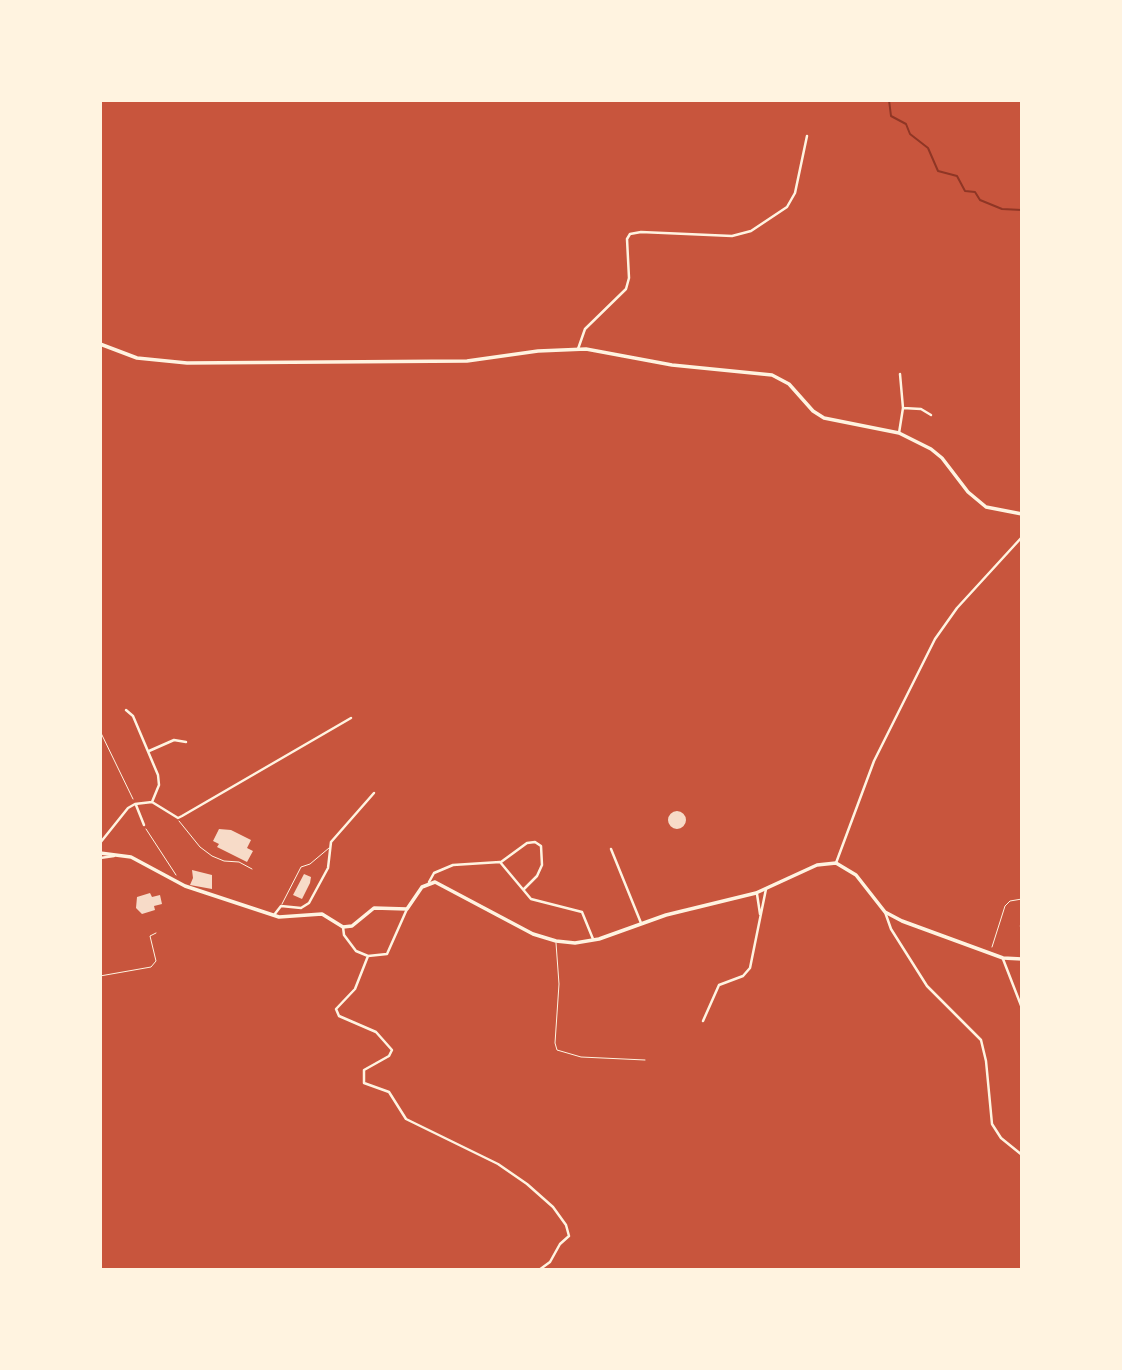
<!DOCTYPE html>
<html>
<head>
<meta charset="utf-8">
<style>
  body { margin:0 }
  #map { position:relative; width:1122px; height:1370px; overflow:hidden; background:#c8553d; font-family:Rubik,sans-serif }
  canvas { display:block }
  .frame { position:absolute; inset:0; border:102px solid #fff3e0; pointer-events:none }
</style>
</head>
<body>
<div id="map">
<canvas width="1122" height="1370"></canvas>
<div class="frame"></div>
</div>
<script>
const context = document.querySelector('canvas').getContext('2d');
context.lineJoin = 'round';
const poly = rows => new Path2D(rows.map(r => 'M' + r).join(''));
function trace(path, color, width, dash) { context.strokeStyle = color; context.lineWidth = width; context.lineCap = dash ? 'butt' : 'round'; context.setLineDash(dash || []); context.stroke(path); }
function paint(path, color) { context.fillStyle = color; context.fill(path, 'evenodd'); }
trace(poly([
  [889,100,891,116,906,124,910,134,928,148,938,171,957,176,965,191,975,192,980,200,1002,209,1022,210]
]), '#8f3625', 2);
paint(poly([
  '668 820a9 9 0 1 1 18 0a9 9 0 1 1-18 0Z',
  [219,829,231,830,251,840,247,848,253,851,247,862,217,847,219,844,213,841],
  [192,870,212,875,212,889,190,885,193,878],
  [304,874,311,877,310,883,302,899,293,895],
  [150,893,152,897,160,895,162,904,154,906,155,910,142,914,136,908,137,897]
]), '#f7dbc8');
trace(poly([
  [100,731,133,799],
  [146,829,176,875],
  [992,947,1005,906,1010,901,1022,899],
  [100,976,151,967,156,961,150,936,156,933]
]), '#fff3e0', 1);
trace(poly([
  [179,821,200,847,212,856,224,861,239,862,252,869],
  [282,904,301,867,310,864,329,848],
  [556,943,559,984,555,1043,557,1050,581,1057,645,1060]
]), '#fff3e0', 1);
trace(poly([
  [578,349,585,329,626,289,629,278,627,239,630,234,641,232,732,236,751,231,787,207,795,193,807,136],
  [903,408,921,409,931,415],
  [899,433,903,408,900,374],
  [126,710,133,716,158,775,159,785,152,802],
  [149,751,174,740,186,742],
  [136,805,144,825],
  [100,843,128,808,135,804,152,802,178,818,182,816,351,718],
  [611,849,641,923],
  [100,858,114,856],
  [501,862,527,843,535,842,541,846,542,865,537,876,524,889],
  [836,863,874,761,935,639,957,608,1022,537],
  [429,882,434,873,453,865,500,862,531,899,582,912,593,939],
  [757,894,760,914],
  [885,912,891,929,927,986,981,1040,986,1061,992,1124,1001,1138,1022,1155],
  [274,915,281,906,301,908,309,903,328,868,331,842,374,793],
  [1021,926,1022,926],
  [343,927,344,935,356,951,368,956,387,954,407,909],
  [368,956,355,989,336,1009,339,1016,376,1032,392,1050,389,1056,364,1070,364,1083,389,1092,406,1119,498,1164,527,1184,553,1207,566,1225,569,1236,560,1244,550,1262,539,1270],
  [1003,959,1022,1008],
  [703,1021,719,985,743,976,750,968,766,889]
]), '#fff3e0', 2.5);
trace(poly([
  [100,853,131,857,185,886,279,917,322,914,343,927,352,926,374,908,407,909,422,887,435,882,533,934,556,941,575,943,599,939,666,915,756,893,817,865,836,863,856,875,885,912,902,921,1003,958,1022,959]
]), '#fff3e0', 3.5);
trace(poly([
  [100,344,137,358,187,363,467,361,538,351,586,349,672,365,772,375,789,384,813,411,824,418,899,433,931,449,942,458,968,492,986,507,1022,514]
]), '#fff3e0', 3.5);
</script>
</body>
</html>
